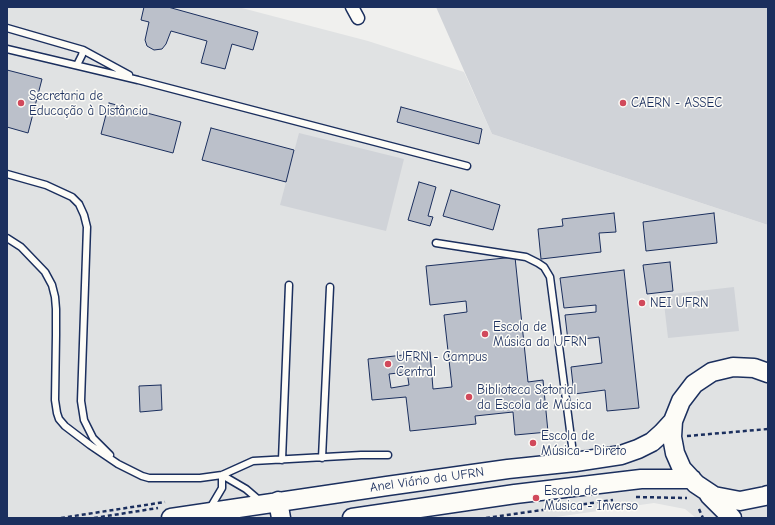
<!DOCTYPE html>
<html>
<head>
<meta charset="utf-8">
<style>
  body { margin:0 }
  #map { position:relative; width:775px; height:525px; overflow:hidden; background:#f0f0ee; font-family:"Comic Neue",sans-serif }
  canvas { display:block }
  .frame { position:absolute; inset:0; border:8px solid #1b2f5e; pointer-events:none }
</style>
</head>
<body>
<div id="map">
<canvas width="775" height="525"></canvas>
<div class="frame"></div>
</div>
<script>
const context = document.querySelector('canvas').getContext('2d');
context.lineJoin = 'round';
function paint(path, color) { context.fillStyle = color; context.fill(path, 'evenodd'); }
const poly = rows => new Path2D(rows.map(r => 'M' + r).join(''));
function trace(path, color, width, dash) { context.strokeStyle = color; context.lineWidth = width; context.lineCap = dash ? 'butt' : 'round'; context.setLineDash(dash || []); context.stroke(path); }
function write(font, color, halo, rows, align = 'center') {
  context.font = font + ' "Comic Neue",sans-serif'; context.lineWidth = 3; context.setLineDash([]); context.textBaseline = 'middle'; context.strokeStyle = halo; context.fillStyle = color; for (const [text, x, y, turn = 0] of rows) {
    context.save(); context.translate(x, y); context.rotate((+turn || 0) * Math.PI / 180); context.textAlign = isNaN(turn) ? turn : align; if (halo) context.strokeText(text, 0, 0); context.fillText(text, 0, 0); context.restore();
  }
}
paint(poly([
  [7,7,238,7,368,41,464,72,492,134,768,225,768,518,696,518,685,509,654,503,549,518,7,518]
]), '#e0e2e3');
paint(poly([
  [436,7,768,7,768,225,492,134],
  [299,133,404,159,386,231,280,205],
  [734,287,739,331,668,338,663,295]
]), '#d0d3d8');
const building = poly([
  [144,7,168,7,258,32,253,50,232,44,225,69,201,63,207,41,171,31,166,44,162,49,154,50,147,46,145,40,149,22,141,20,144,7],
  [7,70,42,79,28,133,7,127,7,70],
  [109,103,181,122,173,153,101,134,109,103],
  [401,107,482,129,479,144,397,122,401,107],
  [211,128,294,150,286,182,202,160,211,128],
  [419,182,436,187,428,216,433,217,430,226,408,220,419,182],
  [451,190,500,205,493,230,443,216,451,190],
  [614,213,616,232,599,233,601,252,541,259,538,229,563,226,562,219,614,213],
  [714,213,717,243,646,251,643,222,714,213],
  [515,257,528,382,543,380,548,432,515,435,513,412,475,416,476,424,410,431,406,397,372,400,368,359,430,352,433,389,452,387,444,315,467,312,466,301,430,305,426,266,515,257],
  [407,372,409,385,391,388,389,374,407,372],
  [670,262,673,291,647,294,643,265,670,262],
  [624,270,639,408,607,411,605,390,574,394,571,367,602,363,599,337,568,341,565,315,596,312,596,305,564,308,560,278,624,270],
  [161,385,162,410,140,412,139,386,161,385]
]);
paint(building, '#bbc0ca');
trace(building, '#1b2f5e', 1);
const lane = poly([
  [7,28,83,50,94,56,129,75],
  [7,49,138,80,467,166],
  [77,65,82,55,83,50],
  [7,174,46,185,72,197,79,204,84,215,87,227,81,401,84,420,93,438,110,455],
  [7,238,21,247,45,272,52,285,55,297,56,309,56,335,55,400,57,413,59,419,65,426,90,445,118,464,142,476,149,478,200,478,222,475,253,461,361,455,388,455],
  [436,243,526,257,538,263,544,267,550,277,574,461],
  [322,458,330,287],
  [282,460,289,285],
  [222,475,246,489,260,501],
  [209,510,222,488,222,475]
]);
const street = poly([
  [352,7,358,18]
]);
const secondary = poly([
  [768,373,754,368,733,367,712,372,694,384,681,401,673,421,672,437,675,453,682,469,696,484,714,496,740,501,765,496,768,495],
  [709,495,732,518],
  [278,501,281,518],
  [171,518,387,486,508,469,575,462,621,455,638,449,652,442,662,433,673,421],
  [352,518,515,494,641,479,692,479]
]);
trace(lane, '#1b2f5e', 9);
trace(street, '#1b2f5e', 15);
trace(secondary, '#1b2f5e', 21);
trace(poly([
  [687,436,768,429],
  [636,497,687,498],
  [699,509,703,518],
  [61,518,165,502],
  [94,518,158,508],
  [486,518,613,500]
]), '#1b2f5e', 2.5, [4, 3]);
trace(lane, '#fdfcf7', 6);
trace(street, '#fdfcf7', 12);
trace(secondary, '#fdfcf7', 18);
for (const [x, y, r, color] of [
  [21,103,4,"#d1495b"],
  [623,103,4,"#d1495b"],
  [642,303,4,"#d1495b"],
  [485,334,4,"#d1495b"],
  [388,364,4,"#d1495b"],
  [469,397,4,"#d1495b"],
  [533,443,4,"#d1495b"],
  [536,498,4,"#d1495b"]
]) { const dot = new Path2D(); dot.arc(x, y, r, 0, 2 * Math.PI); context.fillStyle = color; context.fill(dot); trace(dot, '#fdfcf7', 1.5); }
write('13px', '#1b2f5e', '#fdfcf7', [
  ["Secretaria de",29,96],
  ["Educação à Distância",29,111],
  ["CAERN - ASSEC",631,103],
  ["NEI UFRN",650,303],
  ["Escola de",493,327],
  ["Música da UFRN",493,342],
  ["UFRN - Campus",396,357],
  ["Central",396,372],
  ["Biblioteca Setorial",477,390],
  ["da Escola de Música",477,405],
  ["Escola de",541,436],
  ["Música - Direto",541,451],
  ["Escola de",544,491],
  ["Música - Inverso",544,506]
], 'left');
write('13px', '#1b2f5e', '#fdfcf7', [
  ["Anel Viário da UFRN",427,480,-8]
]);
</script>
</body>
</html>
